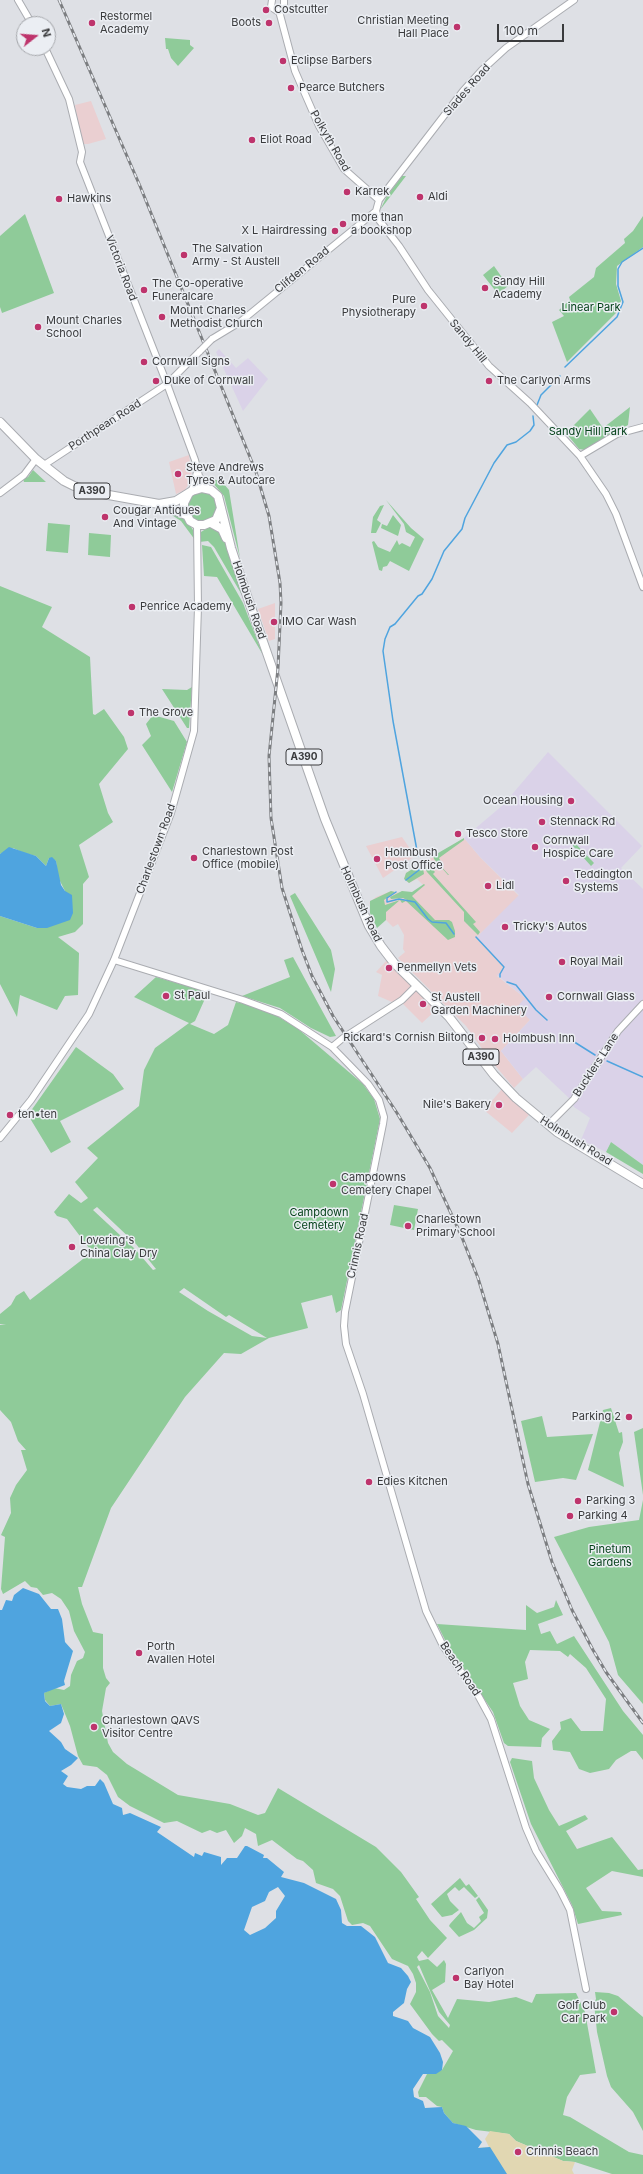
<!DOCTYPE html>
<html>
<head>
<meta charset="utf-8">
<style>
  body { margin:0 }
  #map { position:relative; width:643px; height:2174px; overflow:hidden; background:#dee0e5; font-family:Inter,sans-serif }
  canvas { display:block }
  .north { position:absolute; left:16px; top:16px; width:40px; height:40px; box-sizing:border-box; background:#ebeef3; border:1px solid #a4a6aa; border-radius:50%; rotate:73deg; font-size:11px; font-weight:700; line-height:16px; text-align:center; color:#3a3b3d }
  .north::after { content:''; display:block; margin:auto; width:14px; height:18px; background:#be346c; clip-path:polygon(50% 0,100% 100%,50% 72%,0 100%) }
  .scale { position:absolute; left:497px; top:24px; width:67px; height:18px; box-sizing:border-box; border:2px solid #3a3b3d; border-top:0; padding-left:5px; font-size:12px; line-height:14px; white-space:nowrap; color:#3a3b3d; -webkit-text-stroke:3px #ebeef3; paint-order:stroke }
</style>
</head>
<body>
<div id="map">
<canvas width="643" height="2174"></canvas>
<div class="north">N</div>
<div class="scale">100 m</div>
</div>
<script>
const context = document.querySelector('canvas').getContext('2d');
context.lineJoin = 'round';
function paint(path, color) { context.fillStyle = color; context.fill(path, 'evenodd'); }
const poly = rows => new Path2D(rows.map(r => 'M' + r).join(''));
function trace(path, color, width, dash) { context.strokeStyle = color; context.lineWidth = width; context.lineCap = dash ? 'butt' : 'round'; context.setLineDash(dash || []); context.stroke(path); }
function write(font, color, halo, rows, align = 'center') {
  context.font = font + ' Inter,sans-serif'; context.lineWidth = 3; context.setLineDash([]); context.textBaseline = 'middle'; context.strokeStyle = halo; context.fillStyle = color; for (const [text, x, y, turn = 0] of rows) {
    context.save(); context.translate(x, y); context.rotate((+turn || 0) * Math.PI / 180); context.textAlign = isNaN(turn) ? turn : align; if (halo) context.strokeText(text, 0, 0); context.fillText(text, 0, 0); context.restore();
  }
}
paint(poly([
  [91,101,106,139,88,144,84,144,81,139,75,105],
  [189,455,192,478,185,490,176,494,169,462],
  [275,603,275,639,269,641,258,609],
  [402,837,415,856,383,878,366,846],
  [464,838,480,857,519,896,476,938,505,968,497,976,525,998,530,1020,501,1051,523,1079,514,1088,488,1057,466,1026,398,958,405,952,403,949,404,935,398,924,393,927,386,920,386,916,369,903,376,897,391,891,400,893,402,891,411,895,423,885,417,879,409,883,404,879,406,873],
  [387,960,436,1010,422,1023,398,999,392,1002,378,996,382,975,376,972],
  [502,1089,529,1115,512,1133,484,1110]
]), '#eacfd1');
paint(poly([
  [219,349,236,368,248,358,268,379,243,411,216,352],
  [548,752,642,846,621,868,643,889,643,1165,611,1142,606,1152,581,1140,590,1118,574,1107,569,1098,536,1067,523,1079,501,1051,530,1020,517,1007,525,998,497,975,505,968,476,938,519,895,480,857,464,838,503,805]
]), '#dad2e8');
paint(poly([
  [165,38,190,40,190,45,194,48,178,66,171,58,168,49,166,49],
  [402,176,406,176,380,210,387,196],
  [25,214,54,293,2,313,0,307,0,236],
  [643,216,643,247,617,266,616,284,621,301,616,313,567,362,552,322,564,316,559,310,570,300,569,297,594,277,596,268,625,243,624,239,633,231],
  [494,266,508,286,498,294,483,275],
  [630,407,628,425,585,450,579,449,566,433,590,409,603,428],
  [33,470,46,482,24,482,23,479,28,477],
  [207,476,223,483,229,490,240,558,224,496],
  '187 506a15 15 0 1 1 30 0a15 15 0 1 1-30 0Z',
  [386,500,411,528,424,539,409,571,390,561,387,566,383,567,382,571,379,570,372,542,374,541,378,547,390,552,397,540,399,545,402,543,410,547,415,537,406,532,404,524],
  [384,505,377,520,381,523,376,533,371,533,373,517,380,506],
  [164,510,181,516,188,522,193,530,195,540,181,521],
  [393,515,401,525,398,536,381,528,382,524,387,526],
  [48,523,70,525,68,553,46,551],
  [209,527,215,528,223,535,246,602,214,547,208,541,199,542,201,532],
  [89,533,111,535,110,557,88,555],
  [202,545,211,547,243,603,263,655,217,577,204,576],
  [0,586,52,607,42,627,90,657,93,714,95,715,104,709,124,737,128,749,99,784,108,813,113,822,79,845,89,877,83,884,83,924,75,932,58,937,79,953,78,995,65,996,57,1010,20,995,17,1017,0,984,0,916,37,928,65,891,58,877,56,861,49,858,46,866,36,856,24,853,13,848,0,854],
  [192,687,189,728,187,728,162,689,187,690],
  [153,715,174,721,187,742,172,792,142,745,151,736,146,724],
  [464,838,464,840,439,858,441,862,439,864,449,875,448,875,434,859,433,856],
  [576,839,578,840,575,843,594,863,591,866,573,846,573,842],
  [419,865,423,868,424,874,409,883,404,879,406,873],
  [429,865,435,872,433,874,476,922,473,924,480,932,478,935,464,921,464,912,427,872,425,868],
  [424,884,425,885,412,896,435,920,449,920,452,922,455,931,455,937,448,940,406,901,402,903,400,900,386,912,386,920,377,928,370,913,370,901,391,891,395,892,384,900,385,905,400,900,409,901,403,898,391,899,390,897,402,891,412,892],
  [295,893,331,950,335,969,331,992,290,896],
  [293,957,319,1005,336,1036,330,1037,311,1028,280,1008,242,996,290,977,284,960],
  [156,977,208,992,195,1021,190,1024,214,1034,228,1025,236,1002,250,1005,277,1016,297,1028,363,1084,374,1099,380,1119,341,1310,336,1313,332,1295,301,1303,308,1328,269,1338,241,1354,224,1353,185,1397,111,1508,82,1587,78,1587,82,1604,93,1632,103,1634,103,1668,106,1678,110,1683,106,1688,102,1711,108,1743,113,1752,127,1764,178,1795,230,1804,258,1815,265,1813,278,1788,376,1847,401,1872,419,1897,416,1899,430,1920,447,1938,428,1958,422,1951,417,1957,419,1961,428,1959,437,1967,444,1960,446,1964,445,1982,432,1990,448,2018,457,1999,489,2002,516,1997,532,2003,536,1994,576,1993,585,2012,596,2073,580,2075,567,2097,563,2115,570,2117,629,2152,643,2155,643,2174,612,2174,575,2162,563,2161,516,2141,509,2134,476,2130,453,2123,444,2113,442,2107,437,2106,426,2097,419,2097,418,2092,427,2074,442,2070,453,2051,442,2040,439,2041,432,2034,410,2004,416,1992,416,1983,413,1974,408,1966,392,1959,370,1926,363,1923,352,1925,348,1921,340,1896,333,1889,316,1883,313,1870,303,1861,297,1859,272,1840,258,1846,256,1834,245,1828,242,1836,234,1843,226,1830,217,1833,210,1830,202,1833,177,1821,164,1823,130,1806,118,1797,107,1775,97,1767,83,1765,78,1756,70,1726,61,1704,50,1706,45,1700,44,1693,54,1688,64,1690,70,1686,71,1675,77,1661,83,1658,85,1652,74,1631,69,1611,61,1599,52,1593,43,1595,37,1588,31,1587,25,1581,3,1594,1,1589,5,1537,1,1535,11,1513,10,1498,16,1485,27,1470,21,1450,26,1450,18,1441,11,1422,0,1410,0,1325,6,1325,0,1324,0,1314,11,1305,16,1296,24,1291,30,1300,92,1252,67,1219,57,1216,54,1212,69,1194,81,1203,88,1198,75,1182,98,1158,87,1148,139,1106,144,1070,155,1048,189,1023,134,997],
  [97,1207,136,1244,156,1269,153,1270,135,1249,93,1210],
  [184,1288,226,1317,229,1315,267,1338,252,1336,208,1311,179,1292],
  [419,1965,439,2012,450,2025,449,2028,438,2016,430,1992,417,1967],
  [76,1047,113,1074,124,1089,60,1121,71,1142,51,1153,28,1115],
  [611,1142,643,1165,643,1174,606,1152],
  [394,1205,418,1209,414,1230,390,1225],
  [611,1408,619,1433,622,1432,623,1442,619,1453,624,1487,588,1470,603,1410],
  [542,1416,547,1437,593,1434,576,1480,563,1478,535,1482,521,1421],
  [643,1428,643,1495,634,1432],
  [643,1500,643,1704,618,1675,609,1642,554,1537,589,1527,639,1520],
  [556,1600,563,1615,538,1624,541,1634,550,1631,557,1644,574,1636,623,1711,643,1735,643,1760,636,1751,631,1751,616,1760,609,1769,590,1773,579,1769,570,1752,553,1750,552,1741,561,1729,560,1722,571,1718,581,1731,603,1731,606,1699,586,1668,570,1654,568,1657,560,1651,530,1650,525,1662,528,1679,513,1683,520,1706,529,1720,550,1729,542,1738,541,1747,508,1746,504,1743,493,1712,446,1642,437,1624,526,1630,526,1605,537,1613,554,1607],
  [512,1758,532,1761,534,1778,549,1810,559,1826,585,1815,588,1819,566,1831,577,1849,612,1837,638,1870,643,1869,643,1877,612,1871,586,1888,602,1911,621,1912,622,1915,578,1924,572,1905,531,1824,510,1762],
  [460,1878,466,1886,469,1884,478,1896,475,1898,464,1887,459,1891,455,1887,447,1894,450,1901,459,1910,452,1915,442,1917,431,1904],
  [479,1897,488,1910,487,1918,474,1930,459,1937,449,1926,450,1924,461,1912,467,1923,474,1928,481,1921,479,1917,484,1913,476,1900],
  [595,1992,609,1993,618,1996,643,2017,643,2131,633,2112,611,2087,607,2076,597,2032,594,2003,596,1999]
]), '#8fcb99');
paint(poly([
  [490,2131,509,2134,516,2141,563,2161,575,2162,572,2170,574,2174,496,2174,478,2148,489,2147,485,2139]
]), '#e1d7b2');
paint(poly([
  [9,847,36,856,46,866,49,858,52,857,56,861,61,885,65,891,72,895,73,913,70,920,47,928,37,928,0,916,0,854],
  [23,1588,39,1594,51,1609,58,1609,62,1619,65,1642,73,1651,64,1681,65,1685,44,1693,45,1701,50,1706,61,1704,64,1714,61,1723,49,1731,61,1742,65,1749,78,1758,71,1765,61,1771,68,1776,63,1784,67,1787,81,1789,87,1786,95,1786,100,1779,104,1783,113,1804,122,1808,123,1815,130,1813,161,1827,157,1832,194,1857,195,1853,202,1856,204,1852,221,1857,221,1865,227,1858,237,1858,245,1846,247,1846,264,1855,263,1858,267,1858,284,1872,281,1877,304,1883,336,1899,341,1910,342,1923,347,1926,361,1926,375,1937,388,1963,401,1968,408,1976,411,1982,407,1989,404,2003,393,2012,393,2016,408,2021,413,2028,430,2037,440,2053,443,2062,442,2070,436,2074,423,2074,413,2089,414,2097,423,2101,425,2108,442,2107,444,2113,453,2123,466,2126,482,2142,478,2148,490,2147,507,2174,0,2174,0,1610,2,1610,6,1600,12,1601,14,1595],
  [278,1887,285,1896,276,1911,276,1918,265,1928,250,1935,244,1930,252,1907,265,1901,269,1892]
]), '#4fa4df');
trace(poly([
  [565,367,617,317,623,302,618,286,618,269,622,262,643,248],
  [537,405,541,395,560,376],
  [418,856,393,721,383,651,385,639,390,627,395,624,418,596,422,594,432,579,444,551,462,529,465,518,494,463,507,445,516,442,530,431,534,425,533,416],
  [406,880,419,870,420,865],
  [396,892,387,898,387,902,399,899,415,902,428,919,432,922,446,923,454,934],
  [476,937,504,967,500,974,500,977],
  [507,982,516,985,536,1010,547,1020],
  [568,1038,595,1055],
  [607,1061,643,1077]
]), '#4fa4df', 1.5);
const tertiary = poly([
  [18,0,32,24],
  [272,0,271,7,277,11,284,7,284,0],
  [279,11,295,71,319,126,344,169,379,200],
  [45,48,69,99,82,152,80,162,167,384,195,460,199,476,207,488],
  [376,211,379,220,399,246,428,290,489,366,530,403,580,456,606,494,616,514,643,587],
  [212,339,240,322,376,211,379,200,463,91,482,70,506,48,574,0],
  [580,456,617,434,643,427],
  [44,465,167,384,200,351],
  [192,491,197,472],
  [0,493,24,475,36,459],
  [114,960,243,1000,281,1014,332,1047,368,1084,379,1100,384,1117,383,1124,345,1312,344,1326,346,1344,363,1394,426,1611,443,1646,479,1697,491,1719,526,1828,536,1851,560,1890,570,1910,586,1989],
  [332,1047,343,1038,402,1000,417,985],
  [548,1125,574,1099,618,1031,643,1004],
  [0,1138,31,1100,89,1014,114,960,171,813,194,731,198,607,197,525]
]);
const trunk = poly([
  [0,422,36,459,64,481,74,486,103,494,159,504,186,515],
  [189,493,184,503,184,509,190,521,197,525,204,525,216,520,221,508],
  [159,504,176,501,192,491,202,488,211,490,218,496,231,548,246,593,325,819,369,926,381,946,394,963,449,1017,494,1075,516,1098,557,1132,643,1184],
  [211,523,222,529,226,538]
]);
trace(tertiary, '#aaacb1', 8);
trace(trunk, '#aaacb1', 10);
trace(tertiary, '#fff', 6);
trace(trunk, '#fff', 8);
const rail = poly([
  [59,0,140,186,256,472,269,516,280,583,281,603,278,668,269,756,271,818,282,888,302,950,312,976,333,1016,397,1113,430,1168,461,1235,478,1278,498,1344,528,1484,552,1562,572,1610,593,1650,606,1672,643,1723]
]);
trace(rail, '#7c7e81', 3);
trace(rail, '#ebeef3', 1.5, [4.5]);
const tertiaryBridge = poly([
  [200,351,212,339]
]);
trace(tertiaryBridge, '#aaacb1', 8, []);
trace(tertiaryBridge, '#fff', 6);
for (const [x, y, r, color] of [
  [266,10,4,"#be346c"],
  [92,23,4,"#be346c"],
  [269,23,4,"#be346c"],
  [457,27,4,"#be346c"],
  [283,61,4,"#be346c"],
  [291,88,4,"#be346c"],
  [252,140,4,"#be346c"],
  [347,192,4,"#be346c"],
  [420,197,4,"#be346c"],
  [59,199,4,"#be346c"],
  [343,224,4,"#be346c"],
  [335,231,4,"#be346c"],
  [184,255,4,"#be346c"],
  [485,288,4,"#be346c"],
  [144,290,4,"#be346c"],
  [424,306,4,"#be346c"],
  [162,317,4,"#be346c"],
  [38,327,4,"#be346c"],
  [144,362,4,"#be346c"],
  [156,381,4,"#be346c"],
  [489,381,4,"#be346c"],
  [178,474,4,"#be346c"],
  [105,517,4,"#be346c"],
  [132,607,4,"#be346c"],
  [274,622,4,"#be346c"],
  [131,713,4,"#be346c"],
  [571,801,4,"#be346c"],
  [542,822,4,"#be346c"],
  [458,834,4,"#be346c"],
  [535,847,4,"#be346c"],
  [194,858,4,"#be346c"],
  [377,859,4,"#be346c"],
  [566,881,4,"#be346c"],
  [488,886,4,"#be346c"],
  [505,927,4,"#be346c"],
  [562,962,4,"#be346c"],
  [389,968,4,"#be346c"],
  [166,996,4,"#be346c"],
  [549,997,4,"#be346c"],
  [423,1004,4,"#be346c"],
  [482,1038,4,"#be346c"],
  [495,1039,4,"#be346c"],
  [499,1105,4,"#be346c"],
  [10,1115,4,"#be346c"],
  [333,1184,4,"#be346c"],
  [408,1226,4,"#be346c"],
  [72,1247,4,"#be346c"],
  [629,1417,4,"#be346c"],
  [369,1482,4,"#be346c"],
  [578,1501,4,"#be346c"],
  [570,1516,4,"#be346c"],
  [139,1653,4,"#be346c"],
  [94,1727,4,"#be346c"],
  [456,1978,4,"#be346c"],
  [614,2012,4,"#be346c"],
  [518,2152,4,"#be346c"]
]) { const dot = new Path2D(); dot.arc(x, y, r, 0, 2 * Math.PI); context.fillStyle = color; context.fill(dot); trace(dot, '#ebeef3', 1.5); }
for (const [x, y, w] of [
  [92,491,36],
  [304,757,36],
  [481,1057,36]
]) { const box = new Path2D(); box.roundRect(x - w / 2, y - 8, w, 16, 3); context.fillStyle = '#ebeef3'; context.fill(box); trace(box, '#3a3b3d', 1); }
write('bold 10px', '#3a3b3d', null, [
  ["A390",92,491],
  ["A390",304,757],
  ["A390",481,1057]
]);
write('11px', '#3a3b3d', '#ebeef3', [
  ["Costcutter",274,10],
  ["Restormel",100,17],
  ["Academy",100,30],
  ["Christian Meeting",449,21,"right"],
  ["Hall Place",449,34,"right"],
  ["Boots",261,23,"right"],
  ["Eclipse Barbers",291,61],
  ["Pearce Butchers",299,88],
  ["Eliot Road",260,140],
  ["Karrek",355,192],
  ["Aldi",428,197],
  ["Hawkins",67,199],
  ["more than",351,218],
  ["a bookshop",351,231],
  ["X L Hairdressing",327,231,"right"],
  ["The Salvation",192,249],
  ["Army - St Austell",192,262],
  ["Sandy Hill",493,282],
  ["Academy",493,295],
  ["The Co-operative",152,284],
  ["Funeralcare",152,297],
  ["Pure",416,300,"right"],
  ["Physiotherapy",416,313,"right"],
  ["Mount Charles",170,311],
  ["Methodist Church",170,324],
  ["Mount Charles",46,321],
  ["School",46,334],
  ["Cornwall Signs",152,362],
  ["Duke of Cornwall",164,381],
  ["The Carlyon Arms",497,381],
  ["Steve Andrews",186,468],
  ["Tyres & Autocare",186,481],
  ["Cougar Antiques",113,511],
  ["And Vintage",113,524],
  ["Penrice Academy",140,607],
  ["IMO Car Wash",282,622],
  ["The Grove",139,713],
  ["Ocean Housing",563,801,"right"],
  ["Stennack Rd",550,822],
  ["Tesco Store",466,834],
  ["Cornwall",543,841],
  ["Hospice Care",543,854],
  ["Charlestown Post",202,852],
  ["Office (mobile)",202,865],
  ["Holmbush",385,853],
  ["Post Office",385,866],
  ["Teddington",574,875],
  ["Systems",574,888],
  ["Lidl",496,886],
  ["Tricky's Autos",513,927],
  ["Royal Mail",570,962],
  ["Penmellyn Vets",397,968],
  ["St Paul",174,996],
  ["Cornwall Glass",557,997],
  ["St Austell",431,998],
  ["Garden Machinery",431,1011],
  ["Rickard's Cornish Biltong",474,1038,"right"],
  ["Holmbush Inn",503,1039],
  ["Nile's Bakery",491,1105,"right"],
  ["ten•ten",18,1115],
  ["Campdowns",341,1178],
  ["Cemetery Chapel",341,1191],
  ["Charlestown",416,1220],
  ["Primary School",416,1233],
  ["Lovering's",80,1241],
  ["China Clay Dry",80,1254],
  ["Parking 2",621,1417,"right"],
  ["Edies Kitchen",377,1482],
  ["Parking 3",586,1501],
  ["Parking 4",578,1516],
  ["Porth",147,1647],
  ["Avallen Hotel",147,1660],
  ["Charlestown QAVS",102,1721],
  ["Visitor Centre",102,1734],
  ["Carlyon",464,1972],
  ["Bay Hotel",464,1985],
  ["Golf Club",606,2006,"right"],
  ["Car Park",606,2019,"right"],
  ["Crinnis Beach",526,2152]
], 'left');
write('11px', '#3a3b3d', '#ebeef3', [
  ["Slades Road",467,90,-49],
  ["Polkyth Road",330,141,60],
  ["Victoria Road",121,268,69],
  ["Clifden Road",302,270,-39],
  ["Sandy Hill",468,341,51],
  ["Porthpean Road",105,425,-33],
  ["Holmbush Road",249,600,71],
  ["Charlestown Road",156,849,-70],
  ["Holmbush Road",361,904,65],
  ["Bucklers Lane",596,1065,-57],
  ["Holmbush Road",576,1141,32],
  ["Crinnis Road",358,1246,-78],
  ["Beach Road",460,1669,56]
]);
write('11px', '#05421a', '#ebeef3', [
  ["Linear Park",591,308],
  ["Sandy Hill Park",588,432],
  ["Campdown",319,1213],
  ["Cemetery",319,1226],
  ["Pinetum",610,1550],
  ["Gardens",610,1563]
]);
</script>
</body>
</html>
